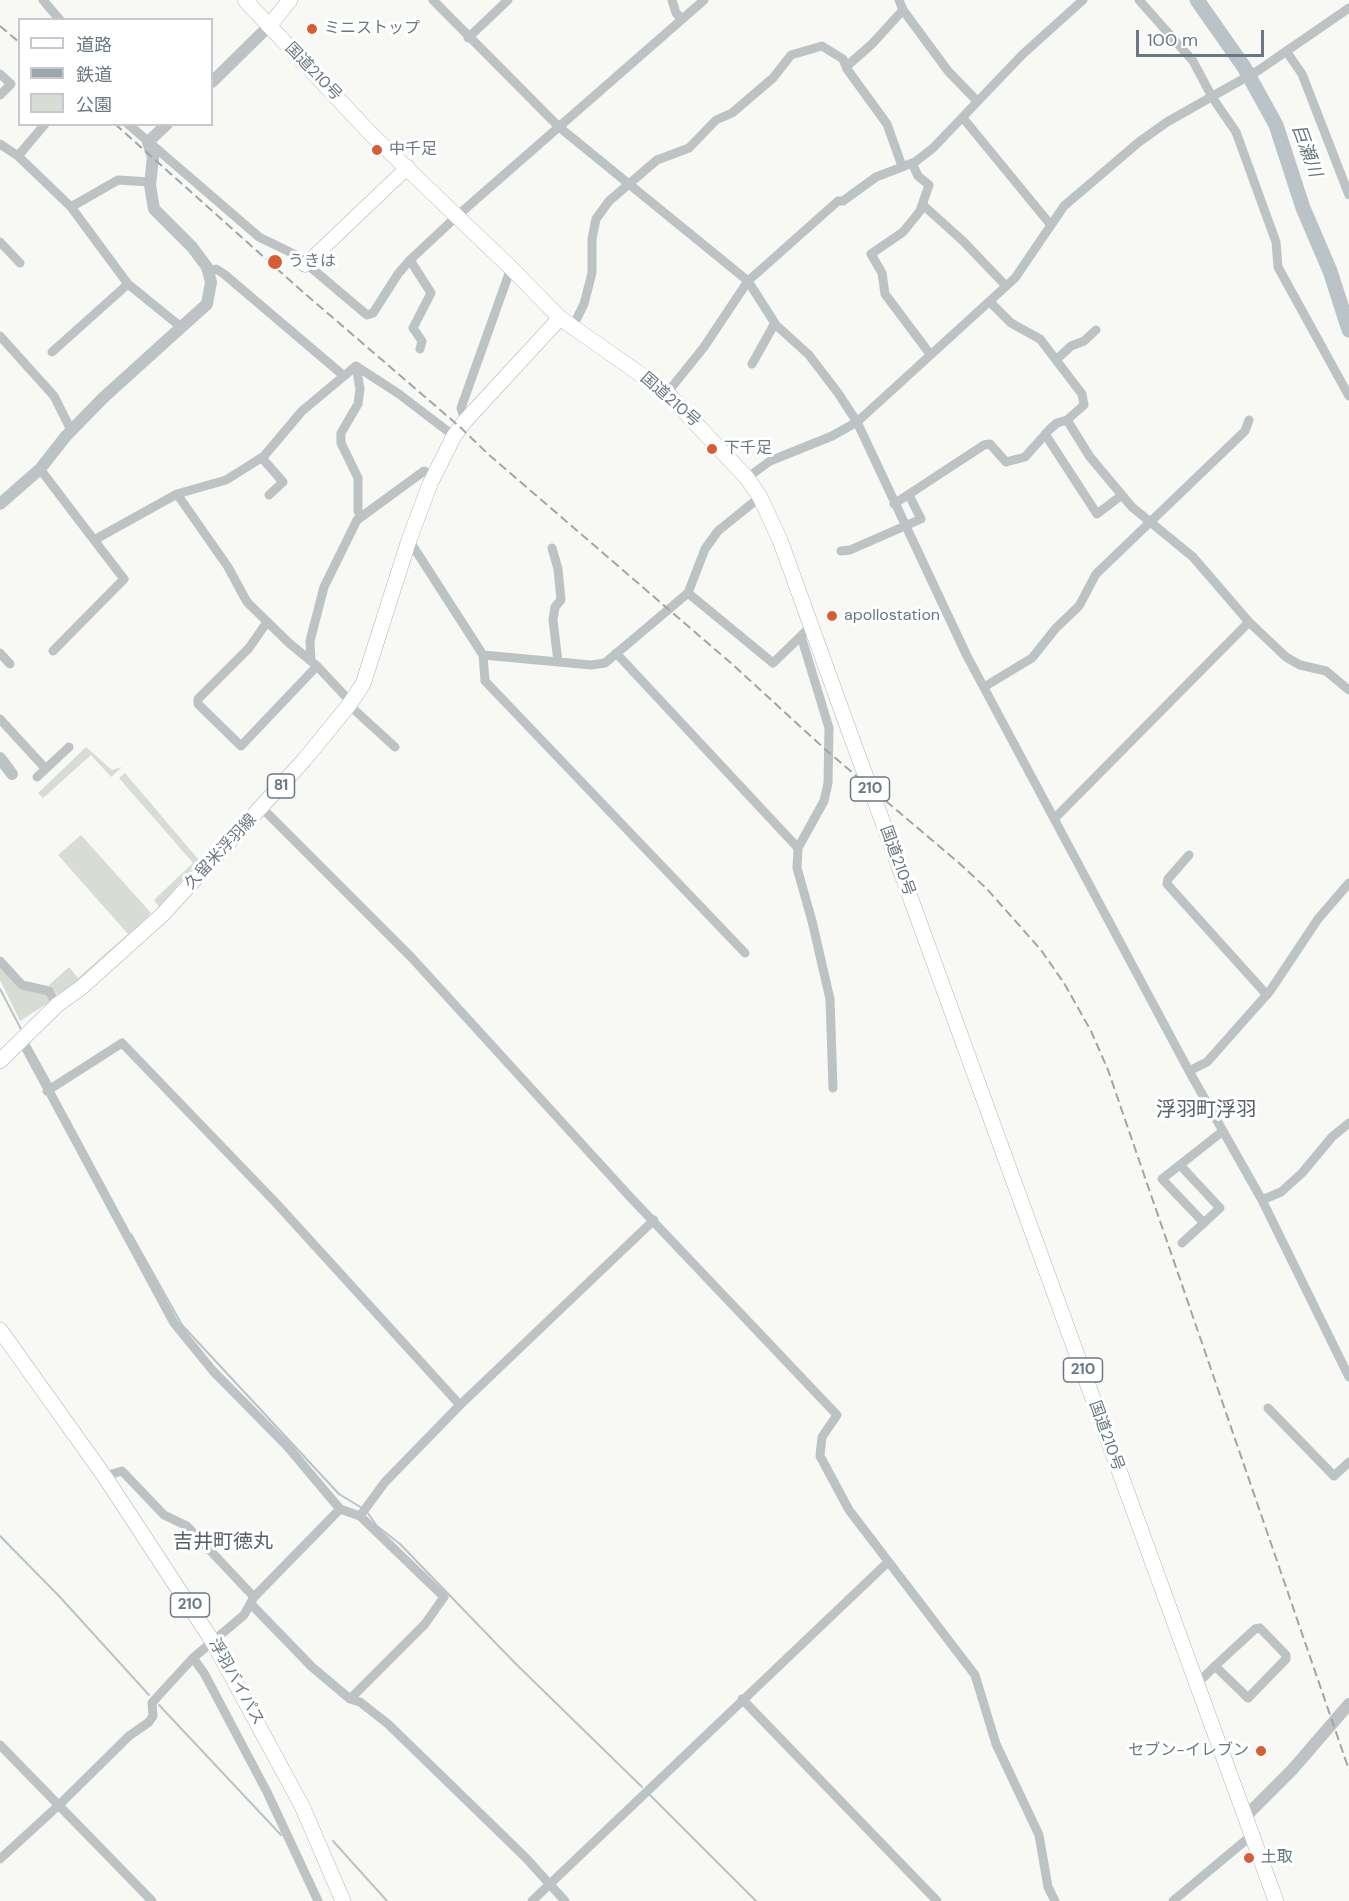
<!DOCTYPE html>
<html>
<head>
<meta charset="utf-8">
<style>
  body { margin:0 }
  #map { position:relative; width:1349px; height:1901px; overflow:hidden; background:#f8f8f5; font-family:"DM Sans","Noto Sans JP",sans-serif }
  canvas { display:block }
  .legend { position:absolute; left:18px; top:18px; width:195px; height:108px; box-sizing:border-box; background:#fff; border:2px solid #c3c9ce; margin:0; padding:8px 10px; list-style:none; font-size:18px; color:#697884 }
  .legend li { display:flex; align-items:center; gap:12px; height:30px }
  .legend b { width:30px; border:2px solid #c3c9ce }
  .scale { position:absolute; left:1136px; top:30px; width:128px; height:27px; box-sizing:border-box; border:3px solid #697884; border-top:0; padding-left:8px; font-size:18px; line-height:21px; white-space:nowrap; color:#697884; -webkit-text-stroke:4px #fff; paint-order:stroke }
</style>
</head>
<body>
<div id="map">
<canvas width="1349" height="1901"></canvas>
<ul class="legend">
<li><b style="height:8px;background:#fff"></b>道路</li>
<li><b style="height:8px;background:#9fa6ab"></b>鉄道</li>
<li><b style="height:16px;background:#d7dcd5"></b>公園</li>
</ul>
<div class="scale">100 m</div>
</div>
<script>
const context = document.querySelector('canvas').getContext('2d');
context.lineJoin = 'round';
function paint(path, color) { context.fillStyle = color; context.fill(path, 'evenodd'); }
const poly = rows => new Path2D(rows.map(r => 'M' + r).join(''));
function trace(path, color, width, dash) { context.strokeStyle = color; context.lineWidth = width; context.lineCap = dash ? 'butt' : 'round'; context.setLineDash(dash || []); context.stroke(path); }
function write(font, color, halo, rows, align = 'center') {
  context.font = font + ' "DM Sans","Noto Sans JP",sans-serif'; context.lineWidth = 6; context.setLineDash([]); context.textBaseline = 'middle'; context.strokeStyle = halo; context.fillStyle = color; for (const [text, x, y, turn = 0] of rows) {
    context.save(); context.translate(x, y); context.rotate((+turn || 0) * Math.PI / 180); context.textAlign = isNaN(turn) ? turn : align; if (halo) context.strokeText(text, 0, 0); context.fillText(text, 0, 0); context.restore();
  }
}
paint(poly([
  [86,747,112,770,122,767,111,777,91,755,43,798,38,793],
  [125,773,198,859,198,862,159,907,154,900,193,863,119,778],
  [81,835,151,913,97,967,58,995,49,985,69,967,78,978,128,934,58,855],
  [0,967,44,992,51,1001,20,1021,0,980]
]), '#d7dcd5');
trace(poly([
  [0,989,21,1029],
  [27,1041,52,1086],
  [131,1234,182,1325,339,1494,362,1508],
  [367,1512,377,1526,400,1544,515,1663,642,1787],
  [0,1536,59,1596,149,1695],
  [159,1705,281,1835],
  [649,1794,756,1901],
  [333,1841,387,1901]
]), '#b9c3c8', 2);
trace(poly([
  [1197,0,1244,67,1276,125,1303,208,1330,271,1349,330]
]), '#b9c3c8', 15);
const secondary = poly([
  [305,265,408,167]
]);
const primary = poly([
  [269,26,290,0],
  [0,1061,57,1005,82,987,163,914,305,759,349,705,363,684,409,540,430,484,454,436,465,421,560,318]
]);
const trunk = poly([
  [245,0,371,134,511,268,560,318,667,393,747,478,760,497,780,540,852,739],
  [889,839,1276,1901],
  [0,1330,105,1477,213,1642,302,1806,343,1901]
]);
trace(secondary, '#b2b7bc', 15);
trace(primary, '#b1b6ba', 16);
trace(trunk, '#b3b7ba', 16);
trace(poly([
  [43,0,60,20],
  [433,0,559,127,748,281,776,325,809,355,838,393,857,422,967,656,1189,1071,1262,1200,1349,1377],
  [672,0,676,13,682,19],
  [899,0,903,10,948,71,977,101],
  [1139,0,1193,61,1212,97,1236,132,1276,242,1278,267,1349,396],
  [468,38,508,0],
  [1286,51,1302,74,1349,195],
  [847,66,872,44,903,10],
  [0,74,11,84,0,95],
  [963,118,1050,224],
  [128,124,259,237,296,255,367,315,373,313,398,274,410,260,457,216,704,0],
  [0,144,18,156,71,207,118,180,150,182],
  [18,156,45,124],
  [912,163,918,176,929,185,920,211,903,232,871,254,882,273,885,294,930,354],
  [923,205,963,241,1006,286],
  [71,207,128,284,181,327],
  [0,242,20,263],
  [410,260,431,293,413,328,422,341,420,349],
  [208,273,216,269,224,274,344,376],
  [990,302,1011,323,1040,339,1082,394,1084,405,1067,420,1090,457,1132,507,1193,557,1249,622,1054,819],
  [572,328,584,304,592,273,592,239,596,219,609,201,657,160,689,148,716,120,732,113,773,78,791,55,822,46,843,59,847,69,887,124,902,166],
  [0,336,54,396,71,430],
  [52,352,128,284],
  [1056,360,1071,346,1084,341,1096,330],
  [752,364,775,323],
  [356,366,360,389,358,404,341,433,341,443,358,478,358,511,361,517],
  [356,366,399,394,454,436],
  [667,393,704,347,748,281,838,201,843,201,876,177,915,162,933,148,1023,54,1083,0],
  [465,421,461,408,511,268],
  [1045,434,1097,514,1122,495],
  [262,458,283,482,269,495],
  [40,469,94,540,177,494,226,480,250,465,264,456,302,411,356,366],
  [747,478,770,461,832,436,857,422,1015,278,1064,206,1139,142,1167,122,1259,70,1349,8],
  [177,494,228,567,247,602,289,643,317,666,347,698,349,705,395,747],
  [894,504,984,445,990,444,1006,462,1025,457,1050,429,1057,423,1067,420],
  [409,540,483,655,591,665,605,663,688,593,705,549,718,531,760,497],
  [552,548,558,569,561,600,555,607,553,620,558,662],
  [841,551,850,550,921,519,909,495],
  [688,593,773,663,801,636],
  [267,622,249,648,198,699,198,704,241,746,317,666],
  [1249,622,1286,657,1300,665,1326,671,1349,690],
  [811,626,801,636,829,728,828,783,824,801,798,848,797,868,812,921,830,999,833,1088],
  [53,651,124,579,94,540],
  [0,653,10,664],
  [616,653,798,848],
  [483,655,485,681,745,953],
  [311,661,310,641,324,587,357,520,424,471,434,476],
  [984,687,1032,658,1056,628,1079,606,1096,574,1245,431,1249,420],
  [0,719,45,768],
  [37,777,69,747],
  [262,808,412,958,631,1198,837,1415,822,1437,820,1456,849,1510,975,1675,996,1744,1039,1835,1048,1887,1055,1901],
  [1189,855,1168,879,1167,884,1267,995],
  [0,961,22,985,49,991,57,1005],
  [21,1039,174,1323,213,1371,287,1446,340,1509,360,1516,444,1597,425,1624,350,1699],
  [1189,1071,1207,1062,1270,991,1318,919,1349,883],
  [47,1091,122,1043,276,1203,460,1405],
  [1180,1165,1220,1208,1182,1243],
  [1262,1200,1281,1192,1302,1173,1332,1137,1349,1123],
  [1204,1223,1162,1179,1223,1131],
  [1268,1408,1334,1476,1349,1462],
  [112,1474,122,1471,164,1515,187,1526,254,1597],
  [360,1516,385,1482,460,1405,654,1220],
  [251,1604,312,1667,350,1699,360,1702,388,1724,525,1857,565,1901],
  [193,1658,204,1673,267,1792,318,1901],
  [1196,1681,1204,1677,1215,1666,1255,1629,1260,1628,1286,1655,1286,1659,1248,1698,1215,1666],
  [742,1699,937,1901],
  [0,1745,152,1901],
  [0,1859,59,1805,129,1736,149,1722,153,1716,152,1703,159,1695,193,1658,244,1615,254,1597,340,1509],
  [532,1901,887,1563],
  [1173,1901,1252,1835]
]), '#bdc2c5', 9);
trace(poly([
  [212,82,269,26],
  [0,504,40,469,66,436,103,398,207,304,211,282,207,267,192,247,154,209,150,185,153,157,148,142,167,124],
  [0,758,12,774],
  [1245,1817,1292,1770,1349,1704]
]), '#bdc2c5', 12);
trace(secondary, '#fff', 14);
trace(primary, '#fff', 15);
trace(trunk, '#fff', 15);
trace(poly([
  [0,26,20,43],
  [115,124,303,292,460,427,488,454,732,664,827,751,959,863,987,889,1041,950,1064,983,1091,1031,1108,1070,1349,1770]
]), '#9fa6ab', 2, [9, 4.5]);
const trunkBridge = poly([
  [852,739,889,839]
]);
trace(trunkBridge, '#b3b7ba', 16, []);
trace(trunkBridge, '#fff', 15);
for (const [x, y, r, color] of [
  [312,29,6,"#d85d35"],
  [377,150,6,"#d85d35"],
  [275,262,8,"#d85d35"],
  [712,449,6,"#d85d35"],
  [832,616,6,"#d85d35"],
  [1261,1751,6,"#d85d35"],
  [1249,1858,6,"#d85d35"]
]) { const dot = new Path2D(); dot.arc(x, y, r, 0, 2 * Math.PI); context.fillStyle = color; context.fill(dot); trace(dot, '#fff', 2); }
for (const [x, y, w] of [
  [281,786,27],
  [870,789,39],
  [1083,1370,39],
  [190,1605,39]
]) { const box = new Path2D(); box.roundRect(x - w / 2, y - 12, w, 24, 4.5); context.fillStyle = '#fff'; context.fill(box); trace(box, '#697884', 1.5); }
write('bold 15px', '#697884', null, [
  ["81",281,786],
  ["210",870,789],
  ["210",1083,1370],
  ["210",190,1605]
]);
write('16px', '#697884', '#fff', [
  ["ミニストップ",324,29],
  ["中千足",389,150],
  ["うきは",288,262],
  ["下千足",724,449],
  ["apollostation",844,616],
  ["セブン-イレブン",1249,1751,"right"],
  ["土取",1261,1858]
], 'left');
write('16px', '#697884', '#fff', [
  ["国道210号",313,72,46],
  ["国道210号",670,400,41],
  ["久留米浮羽線",221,852,-47],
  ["国道210号",897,861,70],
  ["国道210号",1106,1436,70],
  ["浮羽バイパス",236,1682,61]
]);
write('italic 18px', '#657880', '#fff', [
  ["巨瀬川",1306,151,70]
]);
write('20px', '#56616a', '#fff', [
  ["浮羽町浮羽",1206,1111],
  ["吉井町徳丸",223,1543]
]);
</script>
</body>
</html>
